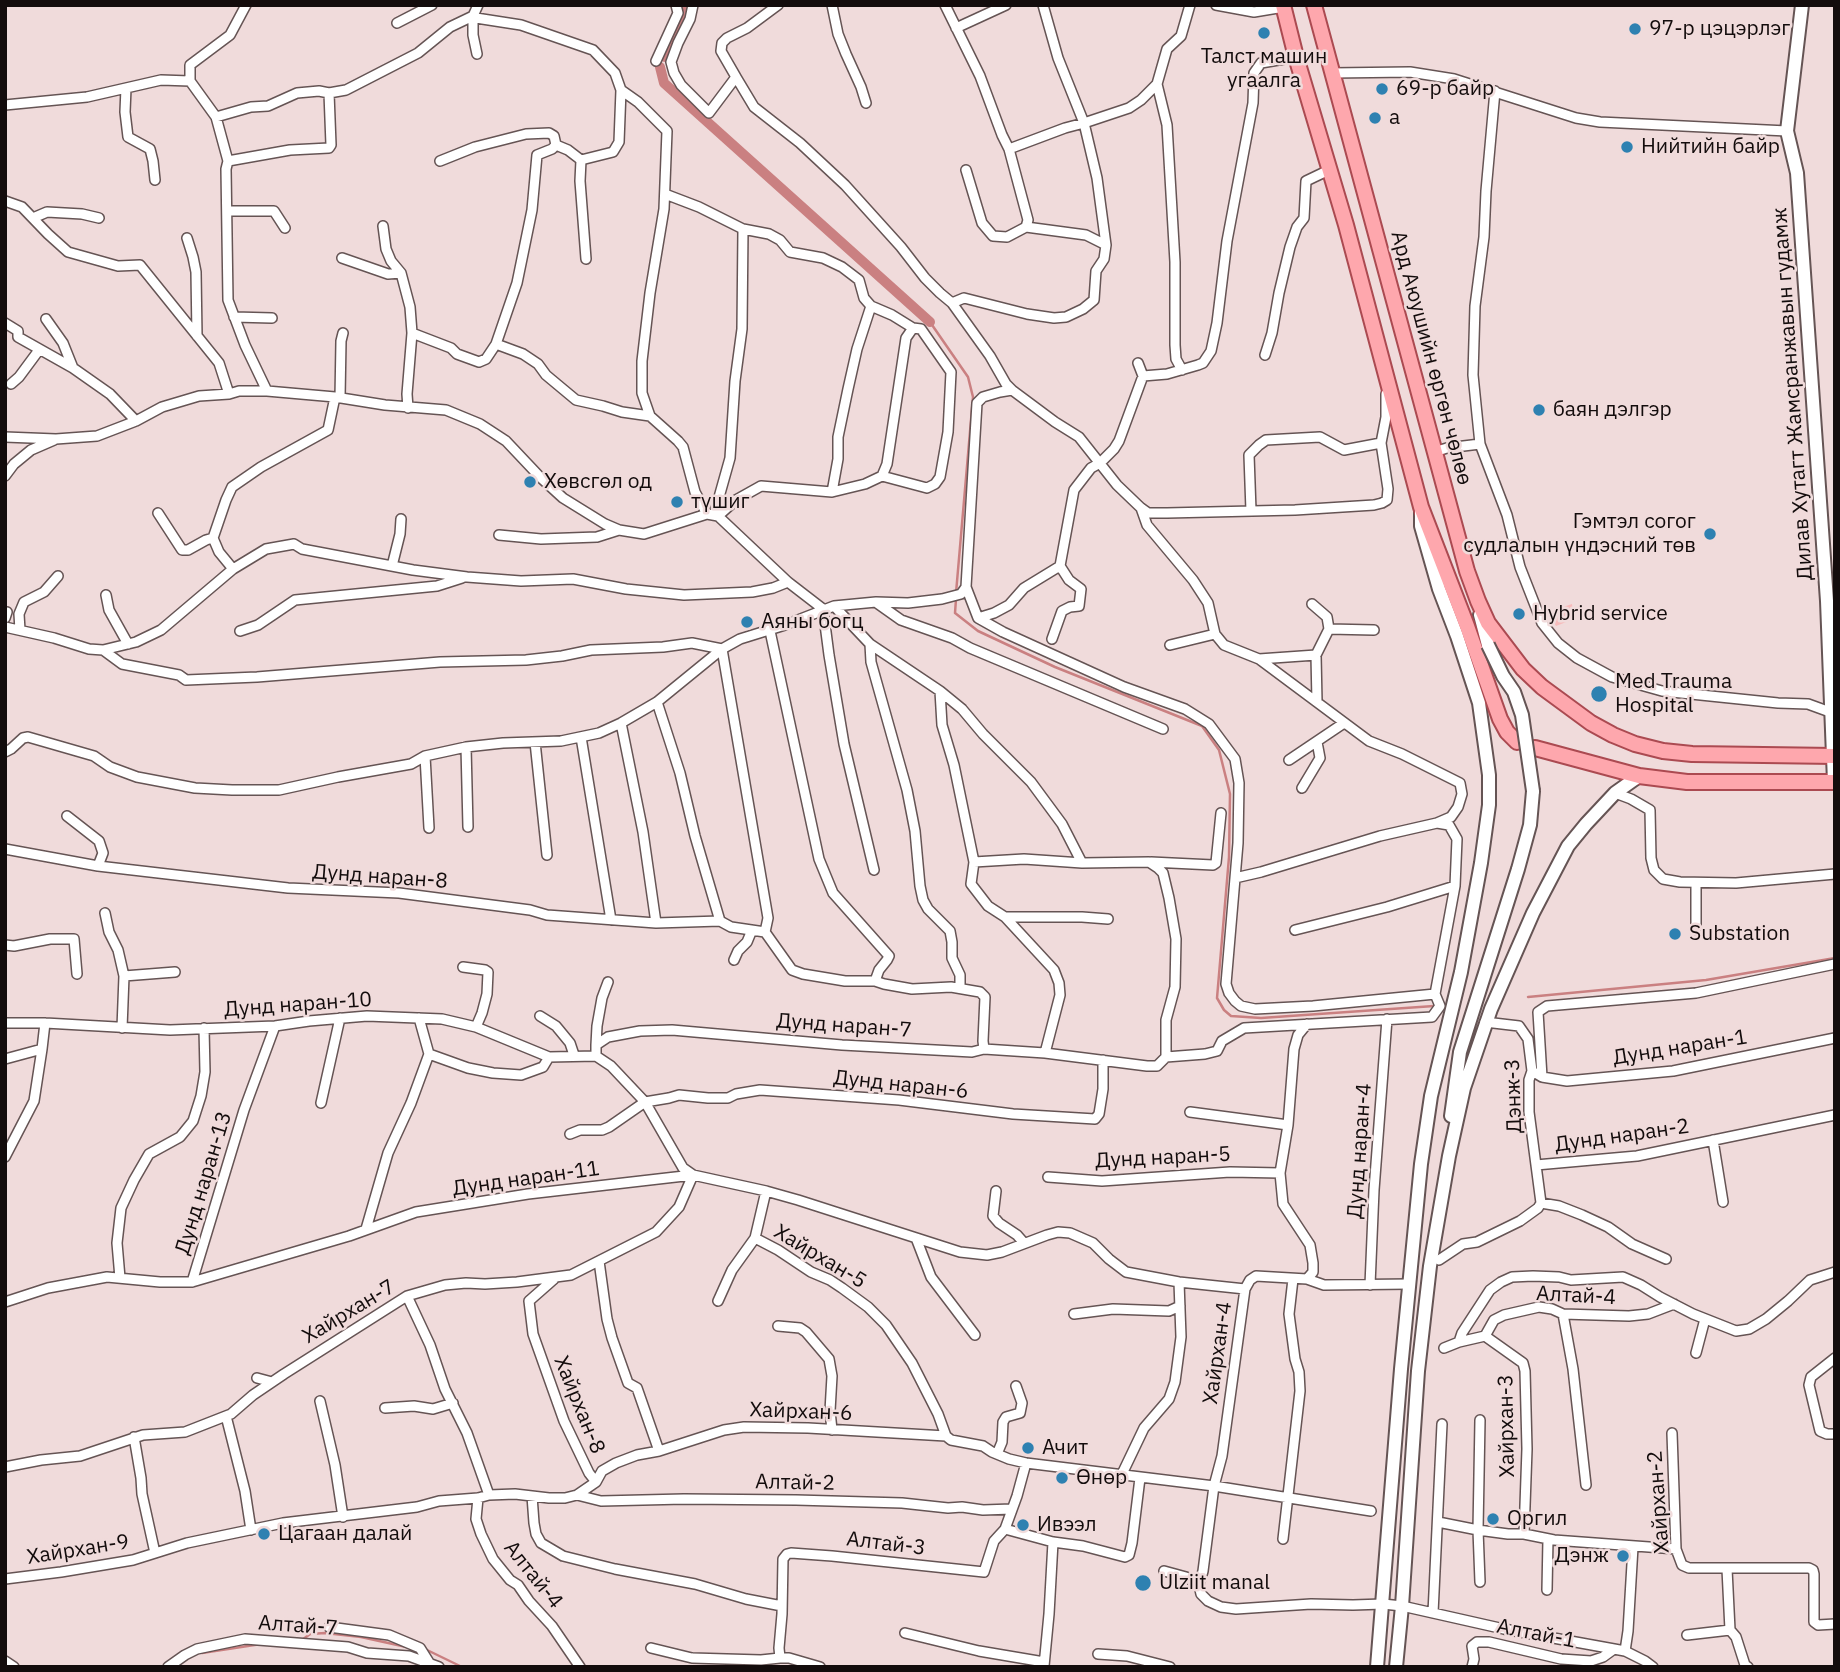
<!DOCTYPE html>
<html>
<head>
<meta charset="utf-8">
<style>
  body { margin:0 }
  #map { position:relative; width:1840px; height:1672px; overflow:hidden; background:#f0dbdb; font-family:"IBM Plex Sans",sans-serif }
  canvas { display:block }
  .frame { position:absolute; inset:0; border:7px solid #130c0c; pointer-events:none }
</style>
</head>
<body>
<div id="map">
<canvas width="1840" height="1672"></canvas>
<div class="frame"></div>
</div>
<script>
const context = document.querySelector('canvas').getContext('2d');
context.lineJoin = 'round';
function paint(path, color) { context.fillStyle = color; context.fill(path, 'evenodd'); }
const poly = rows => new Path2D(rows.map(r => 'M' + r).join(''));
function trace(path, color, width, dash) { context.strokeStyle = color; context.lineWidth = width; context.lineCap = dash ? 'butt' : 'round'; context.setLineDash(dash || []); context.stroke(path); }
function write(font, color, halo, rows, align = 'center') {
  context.font = font + ' "IBM Plex Sans",sans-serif'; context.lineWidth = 5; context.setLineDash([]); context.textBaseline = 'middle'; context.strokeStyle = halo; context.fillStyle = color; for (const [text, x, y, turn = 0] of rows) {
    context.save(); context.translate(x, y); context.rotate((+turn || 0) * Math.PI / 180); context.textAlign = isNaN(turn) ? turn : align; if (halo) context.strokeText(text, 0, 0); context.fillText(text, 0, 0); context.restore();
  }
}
paint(poly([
  [1572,604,1574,619,1556,626,1548,612]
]), '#f7bbbb');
trace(poly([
  [930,322,968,377,973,397,956,593],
  [956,599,955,613,978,631,1055,667,1202,726,1219,750,1230,794,1229,857,1217,998,1224,1010,1231,1016,1261,1018,1434,1006],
  [1528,997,1706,980,1835,958],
  [302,1640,310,1634,325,1633,361,1637,411,1648],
  [425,1649,462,1667],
  [202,1653,261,1644]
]), '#ca8081', 2.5);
trace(poly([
  [665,57,684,16,681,5],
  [660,67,664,83,930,322]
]), '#ca8081', 10);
const minor = poly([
  [478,5,473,16,476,18,521,25,593,50,615,73,621,90,619,142,613,152,581,160,568,150,556,145,552,149,537,155,532,210,517,283,496,344,523,354,538,364,546,375,576,400,603,406,622,412,650,416,678,441,683,447,695,492,707,514],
  [693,5,690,19,678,43,671,62,674,73,681,85,709,113,736,77,754,107,800,143,845,185,901,247,925,278,940,293,952,303,990,356,1006,384,1012,390],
  [832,5,838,34,846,54,861,87,866,103],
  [945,5,980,76,1002,135,1009,149,1028,220,1026,227,1007,237,993,236,982,223,966,170],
  [1216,5,1254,12,1284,7],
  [473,16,473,35,477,54],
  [397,23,432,5],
  [956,28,1006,5],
  [656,61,678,13,676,5],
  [1332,73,1410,72,1454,79,1576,118,1600,122,1787,131],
  [736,77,721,51,722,43,727,38,747,28,778,5],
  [190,81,190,65,230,35,246,5],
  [1157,84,1167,125,1175,262,1175,345,1176,359,1182,370],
  [126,88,125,112,128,137,150,149,153,161,155,180],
  [621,90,638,102,667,131,664,209,650,293,642,361,642,393,650,416],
  [5,105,87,97,161,80,190,81,216,117,251,107,268,106,297,93,319,91,329,93,346,90,418,53,450,27,473,16],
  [216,117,228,161,226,169,228,300,245,345,267,391],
  [1009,149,1065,128,1084,123,1129,108,1141,100,1157,84,1167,49,1181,36,1190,5],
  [581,160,580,181,586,259],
  [228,161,290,150,329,148,331,145,329,93],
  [440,161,475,147,526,134,549,133,554,136,556,145],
  [665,194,699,207,743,229,769,234,780,240,790,252,823,258,842,267,859,280,864,298,871,306,892,315,913,328,921,329,951,372,948,432,940,477,935,484,927,488,882,476],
  [5,201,22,207,48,234,68,252,118,266,140,265,219,363,229,394],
  [228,211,274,211,285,228],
  [33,218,47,212,82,214,99,218],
  [383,226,386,249,391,261,401,273,410,307,412,333,407,394,408,408],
  [1026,227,1086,235,1106,245],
  [187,238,193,257,196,272,197,336],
  [342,258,388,274,401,273],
  [952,303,964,298,1027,314,1054,318,1066,317,1083,309,1094,300,1096,271,1104,259,1106,245,1097,178,1084,123,1058,58,1043,5],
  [234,317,272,318],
  [46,319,63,343,73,368],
  [5,323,18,331,18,337,73,368,110,394,136,421],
  [412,333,451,348,457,354,479,362,486,359,496,344],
  [1265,355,1272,333,1279,293,1290,247,1297,227,1304,218,1306,181,1329,170],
  [1138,363,1143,376],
  [11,384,19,377,39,350],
  [340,398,341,341,343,333],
  [5,437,56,439,97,436,136,421,162,407,199,396,229,394,239,391,267,391,335,397,385,405,446,410,480,424,506,441,540,477,563,498,605,524,619,530,644,534,707,514,718,516,788,582,823,609,829,655,844,744,874,870],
  [1480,444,1473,375,1475,306,1484,237,1486,191,1495,91],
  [1434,452,1447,448,1480,444,1507,515,1520,567,1542,623,1558,643,1577,658,1612,677,1662,691,1778,703,1808,704,1830,712],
  [5,476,14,464,31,450,54,440],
  [832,492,838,459,838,437,848,389,857,349,871,306],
  [1141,508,1147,525,1193,580,1208,603,1215,634,1224,645,1259,659,1369,741,1402,754,1460,783,1462,794,1458,807,1451,817,1437,823],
  [1251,511,1249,455,1259,445,1266,440,1320,437,1344,450,1381,443],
  [158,513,182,550,188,550,206,540,213,538],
  [714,515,730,458,735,381,742,329,743,229],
  [718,516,736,500,761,486,832,492,865,484,882,476,887,464,906,338,913,328],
  [499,535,541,539,597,537,619,530],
  [392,566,400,534,401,519],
  [233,569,219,552,213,538,226,500,232,487,261,467,328,430,335,397],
  [106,595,109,610,128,644],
  [877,603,901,620,952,638,970,648,1163,729],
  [1312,604,1327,617,1329,629],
  [834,606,870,644,940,691,942,725,954,765,974,862,971,884,988,906,1005,917,1054,970,1059,983,1060,995,1045,1053],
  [5,618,7,612],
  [978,618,994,613,1009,605,1024,588,1060,566],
  [5,627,54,638,89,649,103,650,122,664,179,675,186,680,257,677,440,662,526,660,562,656,591,650,663,647,692,643,722,649,768,918,765,932],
  [20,630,19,614,24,602,44,592,58,576],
  [240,631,258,625,295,600,437,586,462,578],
  [770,631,819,859,833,893,889,956,887,960,879,970,875,981],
  [1052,639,1062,611,1070,607,1079,606,1081,589,1069,580,1060,566,1074,490,1091,468,1100,463,1114,449,1119,441,1143,376,1167,374,1198,365,1203,363,1211,351,1217,323,1227,241,1253,103,1254,73,1261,63,1296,57],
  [870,644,871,662,907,790,915,831,920,886,923,900,928,909,950,931,952,942,952,958,960,975,960,988],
  [1170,645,1215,634],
  [103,650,136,642,161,630,233,569,266,549,294,544,302,549,413,570,467,577,521,581,573,579,626,589,684,595,752,592,773,588,788,582],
  [1316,655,1317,702],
  [1259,659,1316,655,1329,629,1374,630],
  [940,691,962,709,983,734,1031,782,1062,824,1082,863],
  [657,702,680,773,695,836,720,921],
  [621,723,643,832,656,923],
  [581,737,611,920],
  [535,742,547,855],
  [466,747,468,827],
  [5,752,11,749,23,738,28,737,94,756,110,767,137,777,195,788,232,790,279,790,338,777,411,764,425,756,466,747,503,743,561,741,599,733,621,723,657,702,722,649,740,639,785,625,834,606,876,602,908,603,942,599,961,594,966,587],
  [425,756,429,828],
  [1289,760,1344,723],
  [1302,788,1320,758,1317,742],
  [1615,793,1631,799,1650,810,1651,858,1654,870,1663,879,1680,882,1736,883,1835,874],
  [67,816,99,841,103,853,98,866],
  [5,849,98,866,288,888,399,893,530,910,547,915,656,923,720,921,731,927,765,932,792,970,803,974,845,981,875,981,884,984,912,989,951,987,980,992,985,997,983,1041,984,1049],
  [974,862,1024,859,1082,863,1149,862,1158,868,1163,873,1169,898,1176,939,1175,987,1166,1020,1166,1057],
  [1151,862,1213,865,1216,863,1221,813],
  [1235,878,1261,872,1380,836,1437,823,1449,825,1457,839,1455,886,1435,994],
  [105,913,109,932,118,950,124,976],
  [1005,917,1082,917,1108,919],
  [1295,930,1387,907,1455,886],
  [1696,930,1696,883],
  [5,945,14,946,50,939,74,939,77,974],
  [734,960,738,951,747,942,752,930],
  [463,967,485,970,488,972,487,994,482,1013,476,1027],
  [540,1016,556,1026,570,1043,574,1055],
  [419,1018,429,1054,468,1068,493,1073,521,1075,543,1067,549,1057],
  [1485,1022,1519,1026,1528,1039,1532,1071,1529,1080,1529,1112,1541,1203],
  [5,1023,45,1023,170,1030,275,1026,309,1021,367,1016,442,1019,476,1027,549,1057,596,1056,611,1066,645,1102,683,1168,693,1175],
  [122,1028,124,976,175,972],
  [596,1045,597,1026,602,998,608,982],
  [596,1056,596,1045,608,1037,640,1031,672,1030,842,1045,972,1052,984,1049,1045,1053,1147,1066,1157,1066,1166,1057,1205,1054,1217,1051,1222,1041,1244,1028,1432,1017,1440,1006,1435,994,1313,1006,1255,1009,1241,1006,1235,1001,1229,993,1226,984,1238,843,1239,783,1235,759,1209,724,1185,709,1124,687,1003,632,978,618,966,587,977,403,983,397,1000,392,1012,390,1055,422,1079,437,1117,485,1141,508,1148,513,1167,513,1295,510,1374,505,1382,503,1387,500,1388,489,1381,443,1386,417,1386,394],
  [5,1059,42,1049,45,1023],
  [1532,1071,1542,1077,1567,1081,1673,1071,1835,1038],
  [1542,1077,1538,1012,1547,1006,1696,993,1835,964],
  [321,1103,340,1018],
  [1190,1112,1288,1125],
  [570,1134,580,1130,602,1130,609,1127,645,1102,669,1098,679,1095,708,1098,728,1098,736,1094,760,1090,899,1100,1013,1114,1095,1119,1099,1114,1103,1089,1103,1060],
  [1713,1140,1723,1202],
  [5,1157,34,1101,42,1049],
  [1536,1165,1637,1156,1835,1115],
  [1048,1177,1102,1181,1230,1172,1280,1173],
  [996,1191,993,1216,999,1223,1017,1235,1024,1243],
  [366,1229,388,1153,411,1103,429,1054],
  [755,1238,778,1250,811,1272,830,1280,842,1288,868,1307,886,1325,912,1363,938,1414,946,1436,951,1440,983,1446,992,1452,1009,1459,1026,1463,1214,1486,1371,1511],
  [916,1238,931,1277,975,1335],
  [1439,1260,1463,1244,1477,1242,1520,1221,1538,1208,1541,1203,1559,1206,1582,1215,1608,1227,1632,1244,1666,1259],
  [599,1261,607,1319,612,1338,628,1383,637,1388,659,1451],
  [120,1278,117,1243,121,1208,134,1180,149,1154,180,1137,193,1121,201,1096,205,1072,204,1028],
  [554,1279,529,1301,533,1334,564,1421,589,1473,596,1482],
  [1307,1279,1324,1285,1410,1284],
  [192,1282,244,1110,275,1026],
  [1370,1285,1374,1190,1387,1019],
  [407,1296,430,1345,445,1389,467,1433,489,1495],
  [718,1301,732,1270,755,1238,766,1191],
  [5,1302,48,1288,107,1277,160,1282,192,1282,349,1236,416,1212,528,1194,693,1175,766,1191,798,1200,960,1252,987,1255,1002,1252,1047,1235,1058,1232,1070,1233,1093,1243,1109,1259,1126,1272,1179,1282,1245,1289],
  [1074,1314,1113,1309,1169,1311,1180,1306],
  [1563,1314,1573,1369,1586,1485],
  [778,1326,800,1328,806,1332,829,1359,832,1376,830,1411,832,1430],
  [1485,1336,1523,1363,1525,1371,1527,1449,1524,1534],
  [1485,1336,1494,1320,1504,1315,1539,1307,1552,1309,1563,1314,1629,1316,1648,1314,1674,1304],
  [1459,1342,1462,1333,1490,1290,1501,1282,1512,1277,1533,1276,1559,1277,1571,1280,1623,1277,1641,1285,1660,1297,1693,1314,1736,1331,1749,1329,1766,1319,1788,1301,1810,1280,1835,1272],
  [1444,1348,1459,1342,1485,1336],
  [1696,1353,1705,1319],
  [1835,1358,1811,1377,1809,1385,1820,1431,1827,1434,1835,1434],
  [257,1378,272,1382],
  [320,1401,335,1465,343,1517],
  [385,1408,414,1406,433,1409,453,1403],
  [226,1416,245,1491,251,1530],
  [1480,1420,1478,1530,1480,1582],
  [1672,1433,1676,1549,1682,1565,1689,1568,1809,1568,1813,1570,1814,1574,1814,1622,1818,1625,1835,1624],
  [134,1437,141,1478,142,1494,155,1553],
  [997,1454,1002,1442,1003,1422,1006,1417,1020,1413,1022,1403,1016,1386],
  [5,1467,41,1460,80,1456,143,1435,185,1432,231,1414,253,1395,284,1374,407,1296,445,1285,466,1283,485,1284,517,1282,571,1275,656,1232,679,1207,693,1175],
  [1122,1474,1144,1428,1169,1399,1175,1382,1181,1337,1179,1282],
  [577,1495,601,1501,684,1499,796,1500,902,1503,948,1508,962,1507,983,1510,1012,1509],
  [532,1496,534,1523,536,1534,541,1543,563,1556,615,1569,695,1584,746,1599,782,1606],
  [478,1498,476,1519,481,1534,493,1559,510,1580,518,1585,529,1601,552,1626,580,1667],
  [1438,1522,1478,1530,1508,1534,1524,1534,1554,1540,1676,1549],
  [1005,1529,1053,1542,1083,1546,1125,1557,1129,1555,1132,1543,1140,1478],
  [1283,1539,1300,1391,1299,1372,1295,1359,1289,1314,1293,1279],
  [1727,1569,1730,1630,1736,1637,1745,1665,1748,1667],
  [1164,1571,1186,1577,1199,1585],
  [5,1579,61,1572,133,1560,187,1543,283,1523,417,1507,439,1501,478,1498,489,1495,515,1494,549,1498,565,1498,577,1495,596,1482,602,1471,616,1463,637,1455,659,1451,724,1430,744,1427,808,1428,946,1436],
  [1199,1585,1203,1571,1214,1486,1222,1456,1245,1289,1250,1280,1256,1276,1307,1279,1313,1272,1313,1263,1310,1245,1283,1204,1280,1173,1288,1125,1294,1049,1298,1035,1307,1024],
  [1199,1585,1201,1594,1208,1601,1221,1607,1236,1609,1311,1604,1353,1605,1383,1604,1402,1606,1504,1629,1625,1651,1645,1661,1653,1667],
  [1547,1590,1548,1539],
  [1433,1613,1442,1424],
  [329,1627,389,1635,420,1648,430,1664],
  [905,1633,979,1651,1044,1662],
  [1687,1635,1730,1630],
  [651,1648,692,1658,761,1660,780,1658],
  [1625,1651,1628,1631,1633,1547],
  [1098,1654,1127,1656,1170,1667],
  [5,1661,14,1667],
  [1044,1666,1049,1614,1053,1542],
  [168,1667,185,1655,197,1649,245,1639,348,1647,367,1653,409,1656,439,1667],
  [820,1667,789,1658,780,1658,779,1648,782,1614,783,1559,787,1554,791,1553,832,1556,984,1572,994,1541,1005,1529,1017,1496,1026,1463],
  [1472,1667,1474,1659,1472,1646,1477,1642,1489,1642,1561,1659,1591,1661,1603,1657,1614,1649]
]);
const secondary = poly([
  [1802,5,1787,131,1797,173,1827,601,1834,782],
  [1480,615,1488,645],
  [1451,1116,1460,1052,1518,869,1530,825,1533,791],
  [1377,1667,1401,1369,1421,1164,1431,1096,1461,972,1481,863,1489,805,1489,775,1479,703,1457,636,1439,589,1421,526,1421,511],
  [1396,1667,1402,1606,1418,1371,1430,1266,1449,1156,1464,1088,1491,1009,1533,913,1568,846,1586,824,1615,793,1639,776]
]);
const primary = poly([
  [1283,5,1296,57,1346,225,1421,507,1467,626,1500,719,1507,732,1517,742],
  [1314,5,1467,571,1478,601,1488,623,1523,669,1542,687,1591,723,1613,735,1635,744,1663,751,1692,754,1835,756],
  [1535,748,1639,776,1687,782,1835,782]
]);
trace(minor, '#655454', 12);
trace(secondary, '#655454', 16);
trace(primary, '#ab4a51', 18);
trace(minor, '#fff', 9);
trace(secondary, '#fff', 12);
trace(primary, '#fea7ad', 14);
const secondaryBridge = poly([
  [1488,645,1503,676,1514,692,1522,715,1533,791]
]);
trace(secondaryBridge, '#655454', 16, []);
trace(secondaryBridge, '#fff', 12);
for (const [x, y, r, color] of [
  [1635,29,7,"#2e81b1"],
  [1264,33,7,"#2e81b1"],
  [1382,89,7,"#2e81b1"],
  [1375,118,7,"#2e81b1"],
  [1627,147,7,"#2e81b1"],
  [1539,410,7,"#2e81b1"],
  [530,482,7,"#2e81b1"],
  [677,502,7,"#2e81b1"],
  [1710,534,7,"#2e81b1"],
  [1519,614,7,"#2e81b1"],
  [747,622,7,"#2e81b1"],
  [1599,694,9,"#2e81b1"],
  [1675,934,7,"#2e81b1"],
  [1028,1448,7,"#2e81b1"],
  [1062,1478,7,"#2e81b1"],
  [1493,1519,7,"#2e81b1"],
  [1023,1525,7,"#2e81b1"],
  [264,1534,7,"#2e81b1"],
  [1623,1556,7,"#2e81b1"],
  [1143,1583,9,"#2e81b1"]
]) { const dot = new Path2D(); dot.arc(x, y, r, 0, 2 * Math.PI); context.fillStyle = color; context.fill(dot); trace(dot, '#f0dbdb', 2.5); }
write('21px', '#130c0c', '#f0dbdb', [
  ["97-р цэцэрлэг",1649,29],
  ["Талст машин",1264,57,"center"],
  ["угаалга",1264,81,"center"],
  ["69-р байр",1396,89],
  ["а",1389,118],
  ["Нийтийн байр",1641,147],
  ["баян дэлгэр",1553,410],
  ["Хөвсгөл од",544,482],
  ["түшиг",691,502],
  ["Гэмтэл согог",1696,522,"right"],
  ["судлалын үндэсний төв",1696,546,"right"],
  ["Hybrid service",1533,614],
  ["Аяны богц",761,622],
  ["Med Trauma",1615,682],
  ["Hospital",1615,706],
  ["Substation",1689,934],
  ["Ачит",1042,1448],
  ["Өнөр",1076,1478],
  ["Оргил",1507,1519],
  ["Ивээл",1037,1525],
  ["Цагаан далай",278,1534],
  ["Дэнж",1609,1556,"right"],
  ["Ulziit manal",1159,1583]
], 'left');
write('21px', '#130c0c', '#f0dbdb', [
  ["Ард Аюушийн өргөн чөлөө",1431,358,75],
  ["Дилав Хутагт Жамсранжавын гудамж",1793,394,-94],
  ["Дунд наран-8",380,877,4],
  ["Дунд наран-10",298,1005,-4],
  ["Дунд наран-7",844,1026,4],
  ["Дунд наран-1",1680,1048,-9],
  ["Дунд наран-6",901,1085,6],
  ["Дэнж-3",1514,1096,-92],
  ["Дунд наран-2",1622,1136,-8],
  ["Дунд наран-4",1360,1151,-86],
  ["Дунд наран-5",1163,1158,-3],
  ["Дунд наран-11",526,1179,-8],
  ["Дунд наран-13",204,1183,-73],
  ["Хайрхан-5",820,1257,31],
  ["Алтай-4",1576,1296,3],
  ["Хайрхан-7",349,1312,-31],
  ["Хайрхан-4",1218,1353,-82],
  ["Хайрхан-8",579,1405,68],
  ["Хайрхан-6",801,1412,2],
  ["Хайрхан-3",1507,1426,-91],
  ["Алтай-2",795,1483,1],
  ["Хайрхан-2",1659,1502,-94],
  ["Алтай-3",886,1544,7],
  ["Хайрхан-9",78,1550,-9],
  ["Алтай-4",533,1575,51],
  ["Алтай-7",298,1626,4],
  ["Алтай-1",1536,1634,11]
]);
</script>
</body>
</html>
